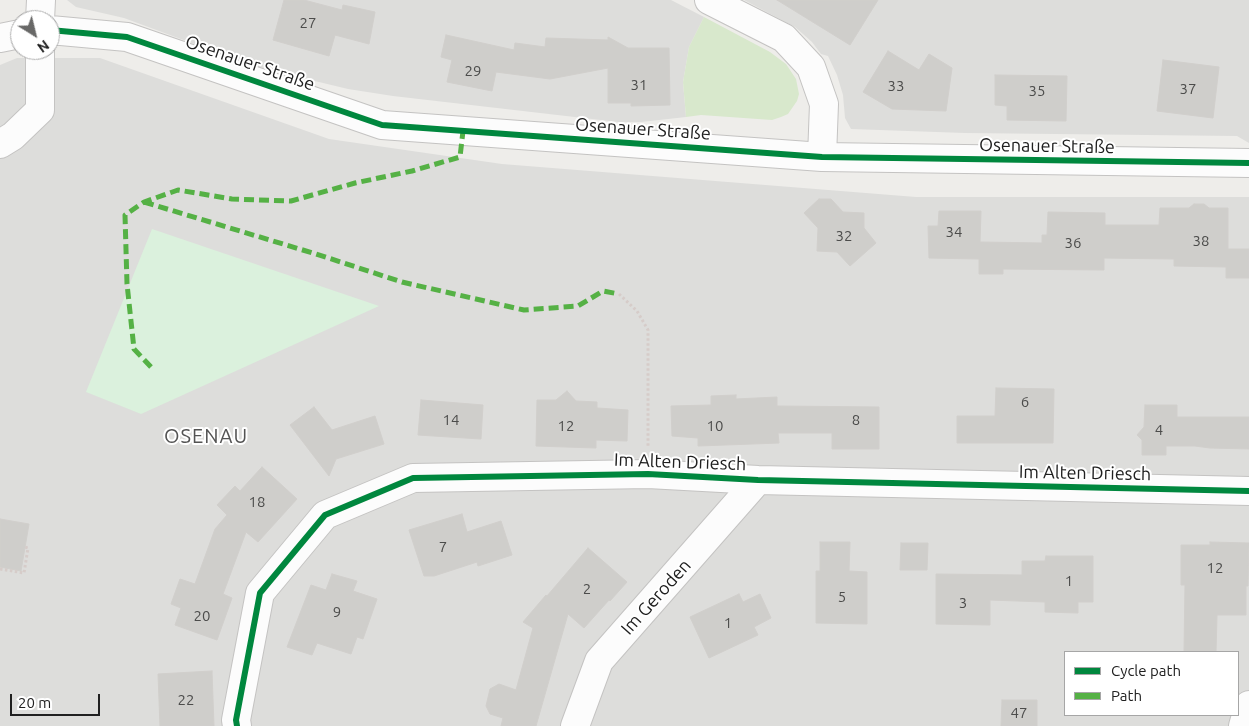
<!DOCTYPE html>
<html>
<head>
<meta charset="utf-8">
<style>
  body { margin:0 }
  #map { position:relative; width:1249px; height:726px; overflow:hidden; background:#eeedea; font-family:Ubuntu,sans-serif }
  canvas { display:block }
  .legend { position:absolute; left:1064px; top:651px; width:175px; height:65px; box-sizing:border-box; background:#fff; border:1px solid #a6a6a6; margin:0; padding:6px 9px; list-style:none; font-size:15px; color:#202020 }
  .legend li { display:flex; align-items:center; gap:10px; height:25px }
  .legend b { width:25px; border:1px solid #a6a6a6 }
  .north { position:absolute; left:10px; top:10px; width:50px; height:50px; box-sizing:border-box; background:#fff; border:1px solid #a6a6a6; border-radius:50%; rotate:144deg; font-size:14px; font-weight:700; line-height:20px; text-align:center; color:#202020 }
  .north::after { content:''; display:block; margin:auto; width:18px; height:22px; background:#686867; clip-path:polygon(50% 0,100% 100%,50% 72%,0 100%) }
  .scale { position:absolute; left:10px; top:694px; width:90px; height:22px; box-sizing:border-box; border:2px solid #202020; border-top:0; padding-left:6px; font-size:15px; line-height:18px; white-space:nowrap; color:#202020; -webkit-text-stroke:4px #fff; paint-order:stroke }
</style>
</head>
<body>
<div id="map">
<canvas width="1249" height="726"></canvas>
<ul class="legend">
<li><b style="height:6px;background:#00873e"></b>Cycle path</li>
<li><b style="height:6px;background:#55b145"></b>Path</li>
</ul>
<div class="north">N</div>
<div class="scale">20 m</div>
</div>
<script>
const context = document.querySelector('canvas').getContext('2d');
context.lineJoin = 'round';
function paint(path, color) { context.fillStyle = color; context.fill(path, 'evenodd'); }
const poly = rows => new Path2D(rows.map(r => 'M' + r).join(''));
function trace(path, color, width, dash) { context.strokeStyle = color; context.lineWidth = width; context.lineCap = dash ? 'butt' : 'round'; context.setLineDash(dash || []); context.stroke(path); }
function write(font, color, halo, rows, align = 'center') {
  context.font = font + ' Ubuntu,sans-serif'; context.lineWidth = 4; context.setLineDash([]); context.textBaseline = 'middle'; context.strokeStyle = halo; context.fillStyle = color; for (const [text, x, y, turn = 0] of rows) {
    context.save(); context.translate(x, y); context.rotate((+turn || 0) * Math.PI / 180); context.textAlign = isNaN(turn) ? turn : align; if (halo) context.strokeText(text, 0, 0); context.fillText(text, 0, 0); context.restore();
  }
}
paint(poly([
  [67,0,671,0,704,17,689,47,683,82,686,117,641,122,618,122,393,96,348,89,265,69,224,55,124,18,76,7],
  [744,0,1249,0,1249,143,1237,136,965,133,851,129,845,118,843,95,837,75,828,56,821,54,812,42,795,27],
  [17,58,100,58,329,139,502,164,916,197,1249,197,1249,726,0,726,0,65],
  [1065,652,1238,652,1238,715,1065,715]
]), '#dddddb');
paint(poly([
  [704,17,770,52,786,64,796,79,799,94,797,101,788,114,781,117,772,120,701,115,686,117,683,82,689,47]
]), '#d8e8cc');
paint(poly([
  [152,229,379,306,141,414,86,392]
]), '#dbf1dd');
const building = poly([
  [284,0,304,0,342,10,343,5,375,12,369,44,335,35,329,56,273,40,284,0],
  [777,0,878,0,850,45,777,0],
  [446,35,514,50,515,43,545,47,546,38,608,40,608,37,628,48,669,48,670,105,631,106,631,103,608,103,608,68,550,79,496,72,492,91,447,82,452,60,441,57,446,35],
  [888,51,919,70,929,54,952,68,946,111,892,109,863,92,888,51],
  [1163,60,1219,67,1213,118,1157,111,1163,60],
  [995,75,1067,76,1066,121,1007,120,1007,106,995,105,995,75],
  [819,199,831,199,843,212,864,213,864,228,876,243,850,266,837,252,817,251,818,228,804,213,819,199],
  [1194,204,1204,204,1209,208,1228,208,1228,249,1249,249,1249,278,1226,278,1226,267,1174,266,1174,259,1104,258,1104,270,1003,269,1003,274,979,274,979,259,929,258,928,226,938,226,939,211,981,211,980,242,1042,243,1042,235,1047,235,1048,212,1105,213,1105,225,1159,225,1160,208,1189,208,1194,204],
  [996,388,1054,389,1053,443,957,443,957,416,995,416,996,388],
  [567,391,576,401,597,402,597,408,628,410,627,441,596,440,596,448,536,446,537,400,556,400,567,391],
  [736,395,736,399,777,397,777,406,879,407,879,449,832,449,832,433,778,433,779,443,698,446,698,438,672,436,671,406,711,405,711,396,736,395],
  [421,400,483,405,481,439,418,435,421,400],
  [1145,405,1177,405,1177,417,1249,417,1249,449,1210,448,1195,446,1166,446,1166,455,1142,455,1142,440,1137,435,1144,427,1145,405],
  [314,407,332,430,375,416,384,444,336,459,329,476,290,425,314,407],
  [262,467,297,499,258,542,246,532,223,594,232,598,217,640,175,625,181,608,171,604,180,579,195,584,215,529,227,515,217,505,235,486,240,491,262,467],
  [462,514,467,532,501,521,512,555,478,566,477,562,434,576,424,576,409,530,462,514],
  [0,519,29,524,21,571,0,567,0,519],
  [820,542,850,542,849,571,867,572,867,624,816,623,816,571,820,571,820,542],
  [1210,542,1249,543,1248,586,1246,586,1246,615,1217,615,1216,652,1184,652,1185,585,1181,585,1181,545,1210,545,1210,542],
  [901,543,928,543,927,570,900,570,901,543],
  [588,548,627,582,610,601,609,600,584,628,568,614,536,726,501,726,503,718,490,714,486,706,490,689,499,684,516,690,533,628,523,622,546,595,547,596,588,548],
  [1046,556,1093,556,1093,602,1078,602,1078,613,1045,612,1045,602,990,600,990,625,936,624,936,574,1022,575,1022,561,1045,561,1046,556],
  [332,574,357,581,353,591,377,599,363,639,357,637,351,654,317,643,312,655,287,647,311,585,326,590,332,574],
  [739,594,743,602,760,594,771,618,754,627,758,635,709,658,690,617,739,594],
  [212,671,214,726,160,726,158,674,212,671],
  [1002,700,1037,700,1037,726,1001,726,1002,700]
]);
paint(building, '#cfcecb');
trace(building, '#d1cfcc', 1);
const minor = poly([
  [709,0,784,38,811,67,824,104,822,157],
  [40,20,41,0],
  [50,30,127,37,382,125,822,157,1249,163],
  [0,38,20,34],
  [0,144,13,136,40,110,40,50],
  [237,726,236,720,260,593,325,515,413,478,648,474,758,480,1249,491],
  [575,726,599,661,758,480],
  [1243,726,1249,705]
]);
trace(minor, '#c4c3c2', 30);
trace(poly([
  [619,294,637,311,648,330,648,446],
  [0,569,24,573,28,548,25,547]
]), '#d6ccc9', 3, [2.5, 2.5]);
trace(minor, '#fcfcfc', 28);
trace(poly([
  [144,202,316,254,402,282,524,310,578,306,603,291,619,294],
  [151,367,134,349,127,284,125,215,144,202,178,190,232,199,291,201,355,183,412,171,460,157,463,131]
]), '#55b145', 5, [10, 5]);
trace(poly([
  [50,30,127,37,382,125,822,157,1249,163],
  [237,726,236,720,260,593,325,515,413,478,648,474,758,480,1249,491]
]), '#00873e', 6);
write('15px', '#4c4c4b', null, [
  ["27",308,23],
  ["29",473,71],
  ["31",639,85],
  ["33",896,86],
  ["37",1188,89],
  ["35",1037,91],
  ["34",954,232],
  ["32",844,236],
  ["38",1201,241],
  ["36",1073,243],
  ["6",1025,402],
  ["14",451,420],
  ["8",856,420],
  ["12",566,426],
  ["10",715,426],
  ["4",1159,430],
  ["18",257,502],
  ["7",443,547],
  ["12",1215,568],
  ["1",1069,581],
  ["2",587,589],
  ["5",842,597],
  ["3",963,603],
  ["9",337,612],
  ["20",202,616],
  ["1",728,623],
  ["22",186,700],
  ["47",1019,713]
]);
write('18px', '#202020', '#fff', [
  ["Osenauer Straße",250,63,19],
  ["Osenauer Straße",643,129,4],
  ["Osenauer Straße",1047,146,1],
  ["Im Alten Driesch",680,462,2],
  ["Im Alten Driesch",1085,473,1],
  ["Im Geroden",656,597,-48]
]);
context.letterSpacing = '1px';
write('20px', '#535353', '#fff', [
  ["OSENAU",206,436]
]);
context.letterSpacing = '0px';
</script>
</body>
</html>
